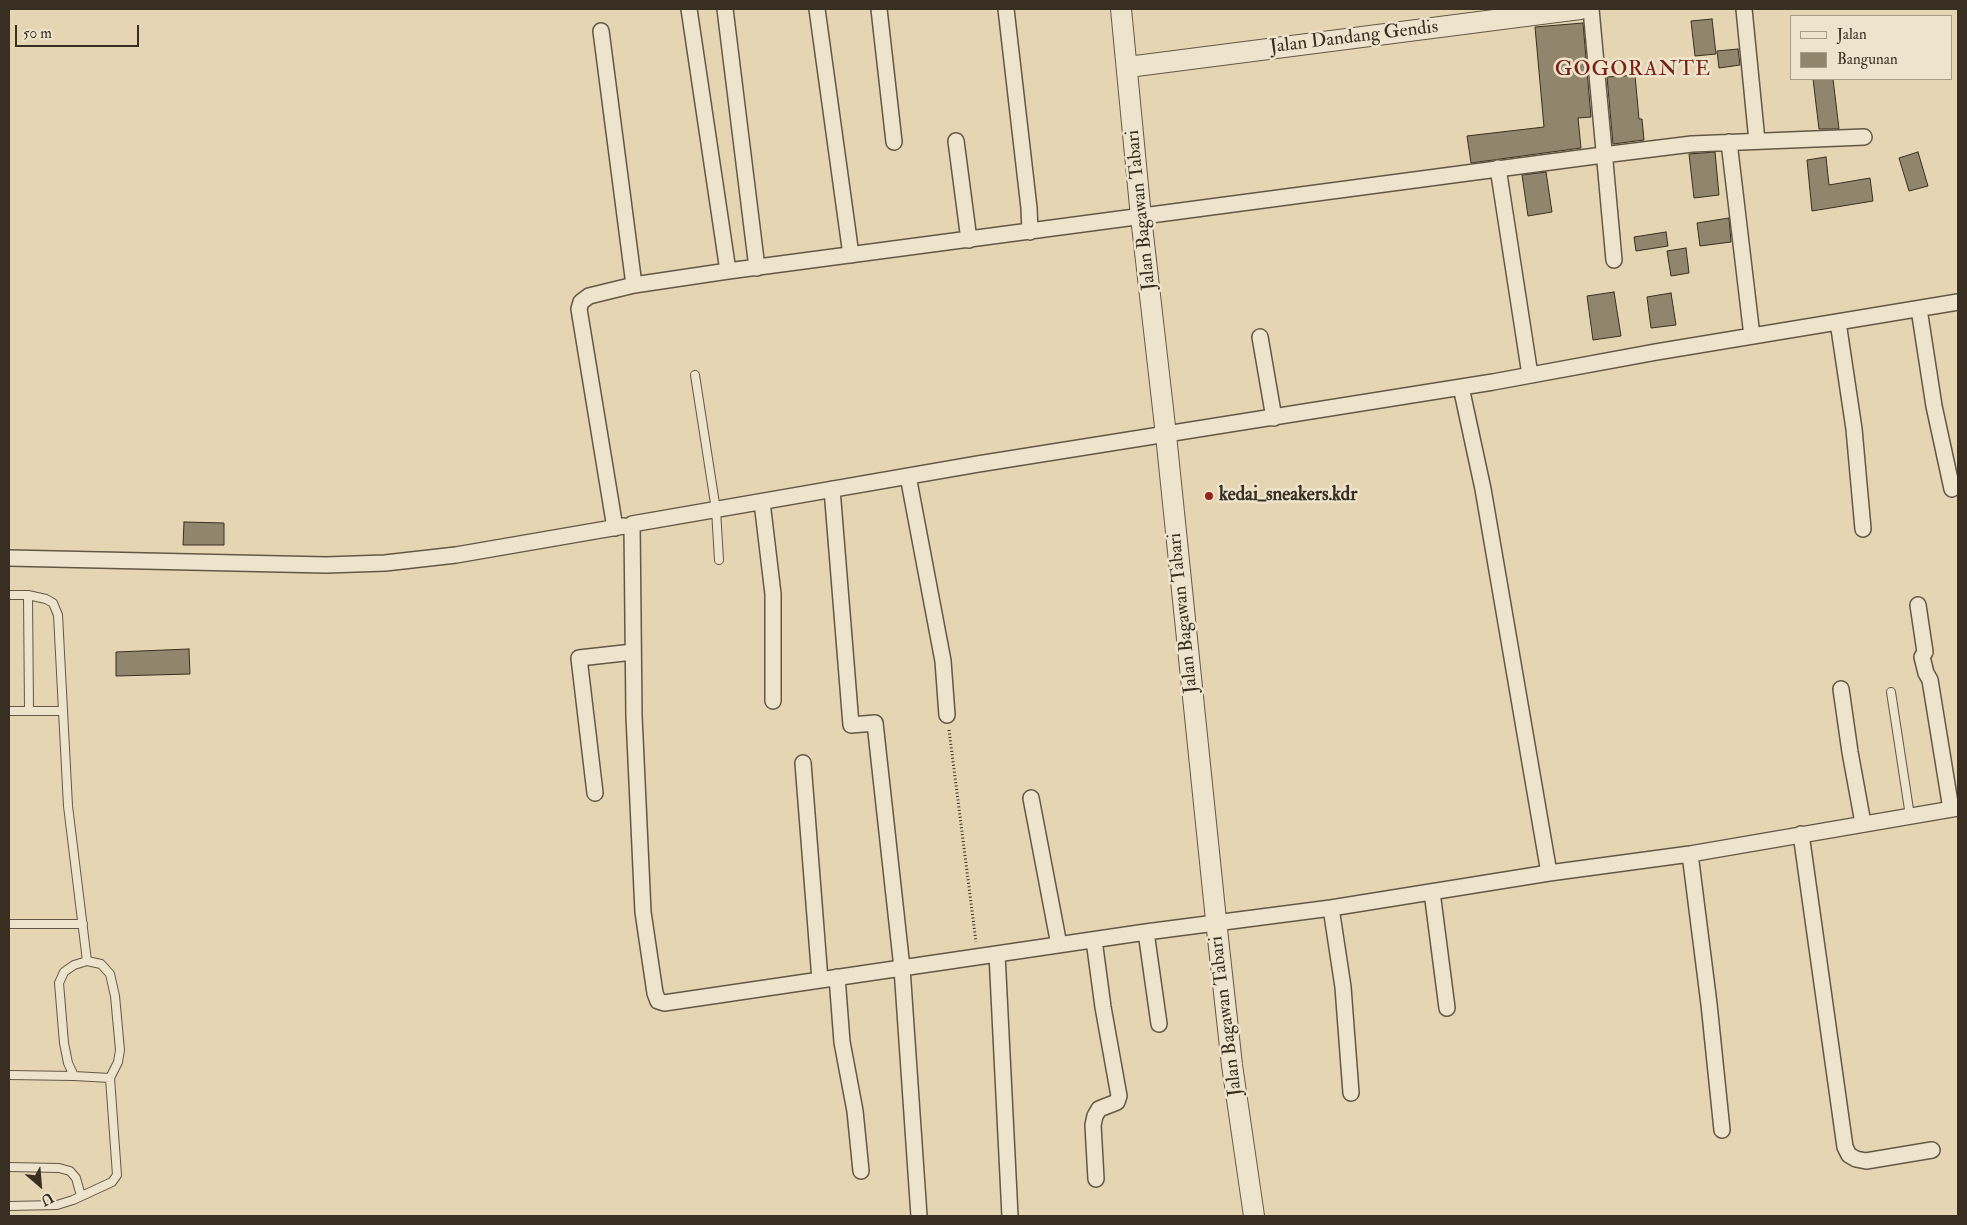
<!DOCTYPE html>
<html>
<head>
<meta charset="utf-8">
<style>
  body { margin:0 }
  #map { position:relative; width:1967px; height:1225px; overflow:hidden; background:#e5d5b3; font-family:"IM FELL Double Pica",serif }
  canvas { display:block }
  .frame { position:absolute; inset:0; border:10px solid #382f22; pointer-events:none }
  .legend { position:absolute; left:1790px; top:15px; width:162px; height:65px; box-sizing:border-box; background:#eee4ce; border:1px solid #a59c89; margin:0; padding:6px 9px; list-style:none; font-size:15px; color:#382f22 }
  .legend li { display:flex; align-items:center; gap:10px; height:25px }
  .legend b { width:25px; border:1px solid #a59c89 }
  .north { position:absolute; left:15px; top:1160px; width:50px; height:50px; -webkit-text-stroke:4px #eee4ce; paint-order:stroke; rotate:153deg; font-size:14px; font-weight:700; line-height:20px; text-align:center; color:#382f22 }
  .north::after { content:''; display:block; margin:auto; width:18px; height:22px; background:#382f22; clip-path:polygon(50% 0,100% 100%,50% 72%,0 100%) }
  .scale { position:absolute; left:15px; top:25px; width:124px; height:22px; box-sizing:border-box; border:2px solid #382f22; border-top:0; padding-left:6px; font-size:15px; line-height:18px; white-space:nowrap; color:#382f22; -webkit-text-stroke:4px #eee4ce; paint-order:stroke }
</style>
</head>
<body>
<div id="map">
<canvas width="1967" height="1225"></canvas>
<div class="frame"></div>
<ul class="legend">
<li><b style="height:6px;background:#eee4ce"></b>Jalan</li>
<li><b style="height:14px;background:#92856d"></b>Bangunan</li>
</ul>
<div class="north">U</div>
<div class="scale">50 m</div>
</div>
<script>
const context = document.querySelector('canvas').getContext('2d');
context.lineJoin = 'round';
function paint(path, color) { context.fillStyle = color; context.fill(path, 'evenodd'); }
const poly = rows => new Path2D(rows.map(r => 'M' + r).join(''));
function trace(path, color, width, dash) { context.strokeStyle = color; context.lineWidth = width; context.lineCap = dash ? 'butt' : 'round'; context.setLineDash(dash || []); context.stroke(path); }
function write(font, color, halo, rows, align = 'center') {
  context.font = font + ' "IM FELL Double Pica",serif'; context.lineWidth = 5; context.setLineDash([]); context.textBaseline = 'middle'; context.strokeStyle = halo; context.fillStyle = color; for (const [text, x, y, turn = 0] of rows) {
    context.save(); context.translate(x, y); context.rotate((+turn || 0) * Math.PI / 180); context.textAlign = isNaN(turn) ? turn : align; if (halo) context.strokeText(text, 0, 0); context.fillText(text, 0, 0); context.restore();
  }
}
const building = poly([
  [1712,19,1716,54,1695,56,1691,21,1712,19],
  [1583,23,1591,117,1578,118,1581,148,1471,163,1467,136,1544,127,1535,27,1583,23],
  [1738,49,1740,65,1719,68,1717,51,1738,49],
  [1635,75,1639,119,1642,119,1644,140,1613,144,1607,77,1635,75],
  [1813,79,1833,79,1839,129,1819,129,1813,79],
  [1715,152,1719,195,1694,198,1689,154,1715,152],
  [1918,152,1928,186,1909,191,1899,158,1918,152],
  [1826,157,1829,185,1870,178,1873,201,1812,211,1807,160,1826,157],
  [1546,172,1552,212,1528,216,1522,175,1546,172],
  [1729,218,1731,242,1700,246,1697,223,1729,218],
  [1666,232,1668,246,1636,251,1634,237,1666,232],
  [1686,248,1689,273,1671,276,1667,251,1686,248],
  [1614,292,1621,336,1593,340,1587,296,1614,292],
  [1671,293,1676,325,1651,328,1647,297,1671,293],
  [184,522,224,523,224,545,183,545,184,522],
  [189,649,190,674,116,676,116,652,189,649]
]);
paint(building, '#92856d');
trace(building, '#382f22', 1);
const service = poly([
  [695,375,716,510,719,560],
  [9,595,28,595,46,599,53,603,58,615,68,806,87,961],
  [28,595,29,710],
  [1891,692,1910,816],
  [9,711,63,711],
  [9,924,83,924],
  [9,1075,74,1076],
  [9,1167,59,1168,70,1171,76,1178,81,1196],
  [9,1206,57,1205,73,1200,112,1182,117,1175,110,1078,118,1062,120,1050,115,996,110,974,101,964,87,961,74,965,64,972,59,983,64,1043,68,1063,74,1076,110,1078]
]);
const minor = poly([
  [689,9,728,271],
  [725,9,757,268],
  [817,9,851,255],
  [879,9,894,142],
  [1006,9,1029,208,1030,232],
  [1591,9,1614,260],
  [1744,9,1757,141],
  [601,31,634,285],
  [956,141,969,240],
  [1729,142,1752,336],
  [1498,168,1530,375],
  [1958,302,1656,352,1493,382,978,464,632,524,634,716,643,912,655,993,658,1001,664,1003,1146,932,1331,908,1549,873,1690,854,1958,808],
  [1919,309,1934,406,1952,489],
  [1838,322,1854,429,1863,529],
  [1260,337,1274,418],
  [1461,387,1483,489,1549,873],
  [908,476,943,661,947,715],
  [832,489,851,725,875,723,902,968,919,1216],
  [762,502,773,594,773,701],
  [615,528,579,309,581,302,589,296,634,285,728,271,1603,155,1692,144,1864,137],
  [9,558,326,565,385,563,456,555,624,526],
  [1918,605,1925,652,1922,657,1926,673,1930,680,1951,809],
  [1841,689,1850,752,1863,823],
  [803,763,820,980],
  [595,793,579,658,633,652],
  [1031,798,1059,945],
  [1801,834,1845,1147,1849,1155,1856,1159,1866,1161,1932,1150],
  [1690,854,1709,1004,1722,1130],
  [1432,892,1447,1008],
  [1331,908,1343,987,1351,1093],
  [1146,932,1159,1024],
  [1094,940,1103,1007,1119,1096,1117,1102,1099,1109,1095,1116,1093,1125,1096,1179],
  [997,954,1010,1216],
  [837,977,842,1042,855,1111,861,1171]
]);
const tertiary = poly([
  [1121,9,1141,217,1166,435,1216,920,1232,1065,1254,1216],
  [1128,67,1580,9]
]);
trace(service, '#635846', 10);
trace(minor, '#635846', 18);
trace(tertiary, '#635846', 22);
trace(poly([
  [949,730,976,942]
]), '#382f22', 3, [1, 2.5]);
trace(service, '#eee4ce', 8);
trace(minor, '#eee4ce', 15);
trace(tertiary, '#eee4ce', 20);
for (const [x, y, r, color] of [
  [1209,496,5,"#8f2418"]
]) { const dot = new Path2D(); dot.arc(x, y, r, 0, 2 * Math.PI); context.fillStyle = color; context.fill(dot); trace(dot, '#eee4ce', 2); }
write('19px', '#382f22', '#eee4ce', [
  ["Jalan Dandang Gendis",1354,38,-7],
  ["Jalan Bagawan Tabari",1142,210,-96],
  ["Jalan Bagawan Tabari",1184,613,-96],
  ["Jalan Bagawan Tabari",1227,1016,-97]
]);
write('bold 19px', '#382f22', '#eee4ce', [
  ["kedai_sneakers.kdr",1219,496]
], 'left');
context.letterSpacing = '1px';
write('21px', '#7a1f14', '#eee4ce', [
  ["GOGORANTE",1633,70]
]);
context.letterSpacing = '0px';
</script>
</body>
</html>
